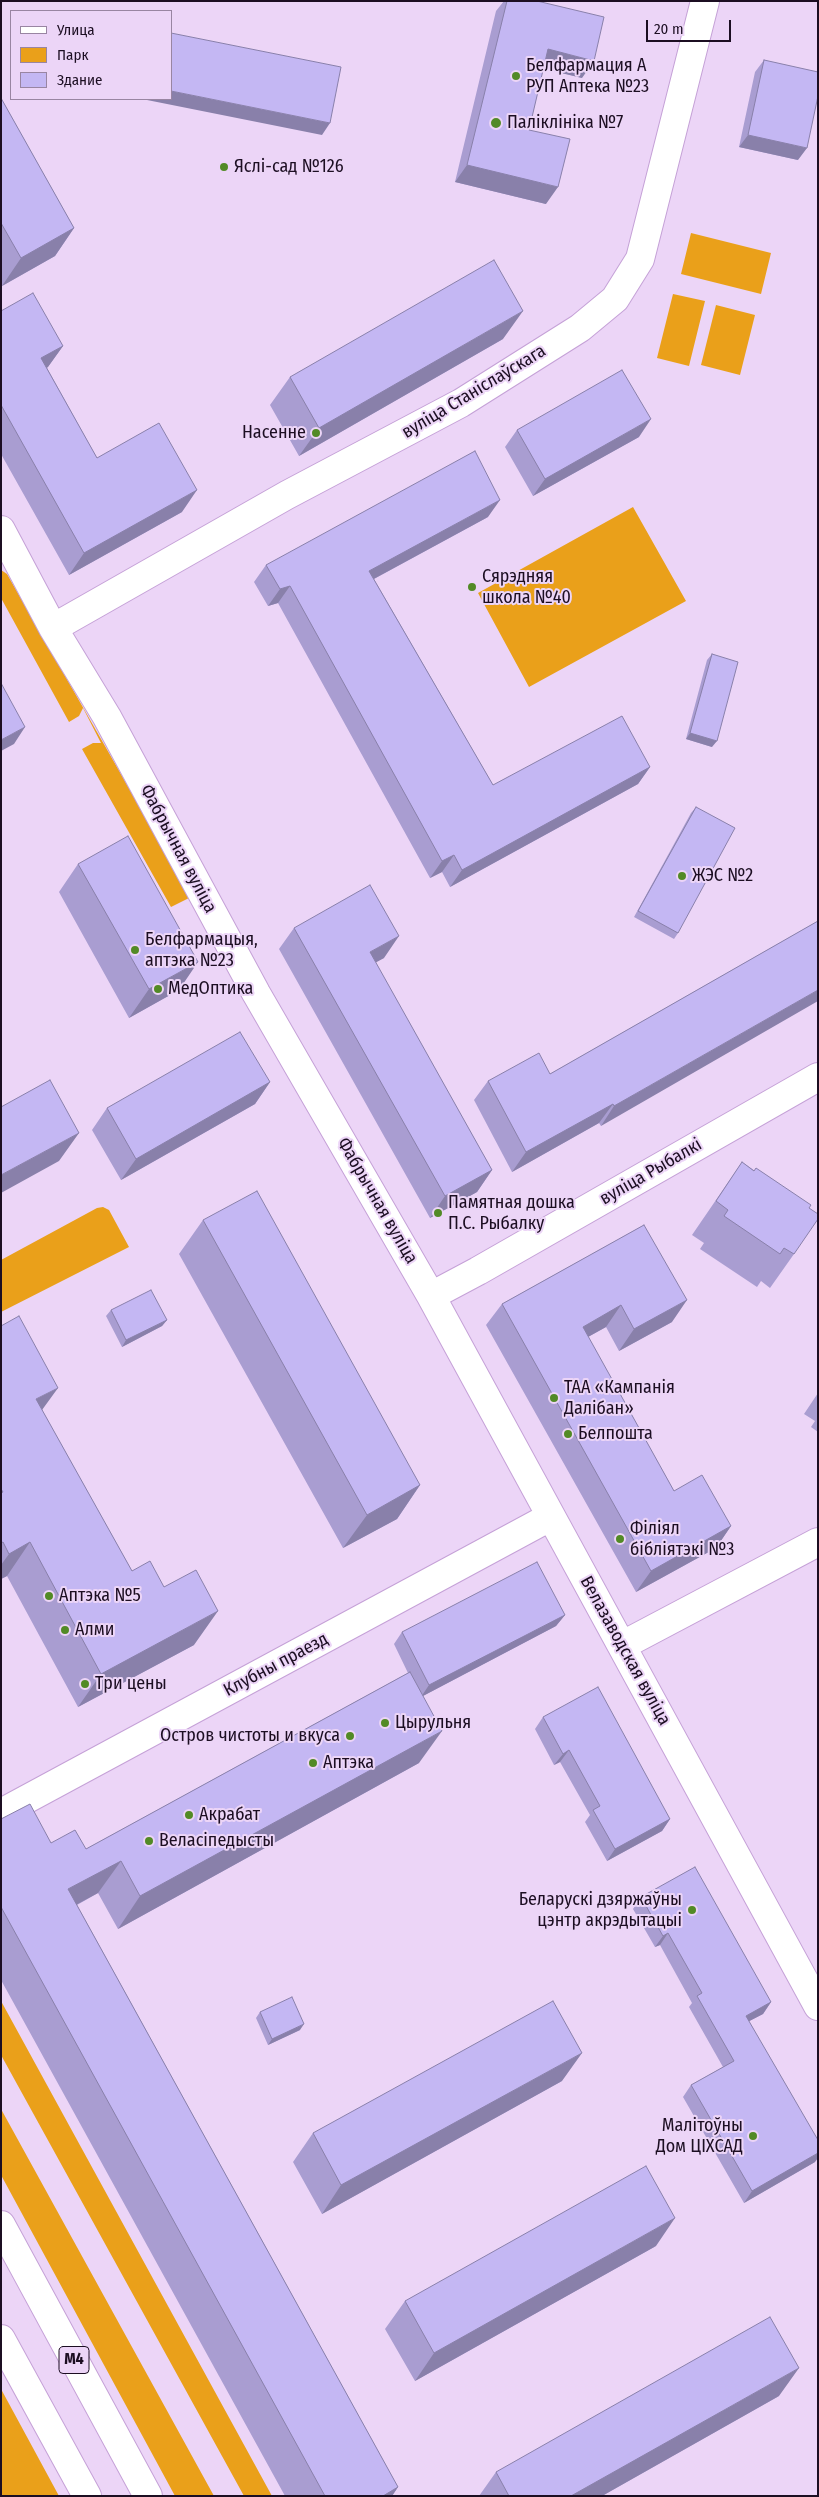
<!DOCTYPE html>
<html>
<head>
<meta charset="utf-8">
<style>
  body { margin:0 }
  #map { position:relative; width:819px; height:2497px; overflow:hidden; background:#ecd5f7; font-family:"Fira Sans Condensed",sans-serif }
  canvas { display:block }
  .frame { position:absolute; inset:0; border:2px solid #1c0e22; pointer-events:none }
  .legend { position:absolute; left:10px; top:10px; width:162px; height:90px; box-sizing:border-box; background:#ecd5f7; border:1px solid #9985a2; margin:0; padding:6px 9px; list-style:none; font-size:15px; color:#1c0e22 }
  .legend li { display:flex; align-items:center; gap:10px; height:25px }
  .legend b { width:25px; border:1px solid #9985a2 }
  .scale { position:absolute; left:646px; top:20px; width:85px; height:22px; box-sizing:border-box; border:2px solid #1c0e22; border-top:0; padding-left:6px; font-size:15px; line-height:18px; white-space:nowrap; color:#1c0e22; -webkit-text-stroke:4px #ecd5f7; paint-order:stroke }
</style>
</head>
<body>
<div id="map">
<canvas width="819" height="2497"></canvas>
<div class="frame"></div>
<ul class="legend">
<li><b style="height:6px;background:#fff"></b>Улица</li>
<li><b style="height:14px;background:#eaa01a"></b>Парк</li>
<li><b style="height:14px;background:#c4b7f3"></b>Здание</li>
</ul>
<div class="scale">20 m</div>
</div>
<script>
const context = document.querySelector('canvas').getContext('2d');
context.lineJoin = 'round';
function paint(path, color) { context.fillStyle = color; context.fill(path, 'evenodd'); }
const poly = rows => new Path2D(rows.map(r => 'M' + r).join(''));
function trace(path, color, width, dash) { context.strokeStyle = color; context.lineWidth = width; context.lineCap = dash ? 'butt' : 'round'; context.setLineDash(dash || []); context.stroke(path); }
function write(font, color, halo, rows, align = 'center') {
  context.font = font + ' "Fira Sans Condensed",sans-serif'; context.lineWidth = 4; context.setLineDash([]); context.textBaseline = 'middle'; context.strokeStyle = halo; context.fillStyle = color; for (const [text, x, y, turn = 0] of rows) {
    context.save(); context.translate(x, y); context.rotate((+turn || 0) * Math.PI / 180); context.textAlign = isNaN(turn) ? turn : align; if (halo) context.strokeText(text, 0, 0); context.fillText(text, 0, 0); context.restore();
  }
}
paint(poly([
  [691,233,771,253,761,294,681,274],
  [673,294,705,301,689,366,657,358],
  [716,305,755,315,740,375,701,365],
  [633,507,686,601,529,687,478,593],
  [1,570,7,574,191,897,171,907,82,749,93,743,101,743,83,708,79,716,69,722,1,598],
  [103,1207,109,1210,129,1247,1,1312,1,1260,97,1208],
  [1,2001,272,2496,244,2496,1,2055],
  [1,2109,214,2496,175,2496,1,2175],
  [1,2389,33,2448,59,2496,3,2496,1,2493]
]), '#eaa01a');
const minor = poly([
  [1,530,53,628,107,717,256,993,431,1296,818,2006],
  [53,628,287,495,461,403,580,328,615,299,640,259,705,1],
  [431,1296,478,1271,818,1077],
  [623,1645,818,1542],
  [1,1813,550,1517]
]);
const major = poly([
  [1,2225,148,2496],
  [1,2339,87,2496]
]);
trace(minor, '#c5a1d7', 30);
trace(major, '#c5a1d7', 30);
trace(minor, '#fff', 28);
trace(major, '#fff', 28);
paint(poly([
  [504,1,537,1,582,78,543,68,529,130,546,204,455,182,496,11],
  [764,60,798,160,739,147,755,72],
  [1,98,74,228,55,256,2,286],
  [1,311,63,346,47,368,97,458,182,512,69,575,1,454],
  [503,339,299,456,270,405,290,377],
  [517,430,639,437,533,496,505,447],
  [488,517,374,579,493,785,650,767,638,784,450,887,442,872,430,878,278,603,268,606,254,582,266,565],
  [712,654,712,747,686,739,707,660],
  [696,807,678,933,674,939,634,917,691,813],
  [78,864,179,990,129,1018,59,892],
  [818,921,601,1126,599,1123,512,1172,474,1100,488,1081,550,1074],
  [294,928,384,958,375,962,492,1170,477,1192,430,1218,279,949],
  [270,1082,255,1104,121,1180,92,1130,107,1108],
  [742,1162,809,1208,794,1254,770,1288,761,1281,757,1287,700,1249,704,1243,692,1235],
  [203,1220,420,1485,397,1519,343,1548,179,1254],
  [644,1225,672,1322,619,1351,606,1327,588,1337,674,1491,731,1526,716,1548,636,1592,486,1325,502,1304],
  [111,1310,167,1320,162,1326,122,1347,106,1316],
  [1,1326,42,1410,132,1571,194,1645,78,1707,7,1576,1,1579],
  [818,1393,818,1432,811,1427,815,1421,804,1414],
  [565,1615,556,1626,423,1696,419,1763,118,1929,98,1893,77,1905,398,2487,392,2496,285,2496,1,1980,1,1819,51,1843,86,1849,408,1673,394,1644,402,1632],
  [543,1717,670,1819,662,1831,607,1861,585,1822,590,1815,560,1762,554,1765,535,1729],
  [641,1897,771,2002,763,2014,749,2021,815,2162,744,2203,683,2097,691,2085,723,2067,689,2007,692,2003,660,1945,655,1947,633,1909],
  [260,2012,300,2030,268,2045,256,2018],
  [562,2081,322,2214,293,2162,313,2133],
  [656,2246,415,2381,385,2329,405,2301],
  [779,2396,602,2496,479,2496,496,2472]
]), '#a99dd1');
paint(poly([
  [548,49,594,61,582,78,536,67],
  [171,91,330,123,322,135,142,99,171,99],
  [748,135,807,148,798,160,739,147],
  [467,165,558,187,546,204,455,182],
  [74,228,55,256,2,286,21,258],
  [523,311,503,339,299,456,319,428],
  [63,346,48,367,26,379,41,358],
  [651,419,639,437,533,496,545,479],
  [197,490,182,512,69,575,84,553],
  [500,500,488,517,357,588,369,571],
  [290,586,278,603,268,606,280,589],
  [25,727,14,744,1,751,1,740],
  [690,733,717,741,712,747,686,739],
  [650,767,638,784,450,887,462,870],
  [454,855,442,872,430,878,442,861],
  [399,936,384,958,355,974,370,952],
  [198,962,179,990,129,1018,149,989],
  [818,990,818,1001,601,1126,614,1106],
  [270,1082,255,1104,121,1180,136,1159],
  [613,1104,599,1123,512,1172,526,1152],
  [79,1133,59,1161,1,1193,1,1175],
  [492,1170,477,1192,430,1218,445,1196],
  [687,1300,672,1322,619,1351,634,1329],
  [621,1305,606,1327,568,1348,583,1327],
  [167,1320,162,1326,122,1347,126,1340],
  [58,1388,34,1421,36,1399],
  [420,1485,397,1519,343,1548,367,1515],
  [731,1526,716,1548,636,1592,651,1571],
  [30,1542,7,1576,1,1579,1,1565,9,1554],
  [218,1611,194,1645,78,1707,101,1674],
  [565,1615,556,1626,421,1697,429,1685],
  [442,1731,419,1763,118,1929,140,1896],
  [569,1750,560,1762,554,1765,563,1754],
  [670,1819,662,1831,607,1861,615,1849],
  [121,1861,98,1893,46,1921,68,1889],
  [668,1933,660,1945,655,1947,663,1936],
  [771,2002,763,2014,738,2027,746,2016],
  [304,2024,300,2030,268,2045,272,2039],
  [582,2053,562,2081,322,2214,341,2185],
  [818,2153,818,2158,815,2162,744,2203,752,2191],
  [675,2218,656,2246,415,2381,434,2353],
  [799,2368,779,2396,602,2496,571,2496],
  [398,2487,392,2496,383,2496]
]), '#8980aa');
const building = poly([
  [507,1,537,1,604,17,594,61,548,49,529,130,570,139,558,187,467,165,507,1],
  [171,33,341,67,330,123,171,91,171,33],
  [764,60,818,72,818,96,807,148,748,135,764,60],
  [1,98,74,228,21,258,1,223,1,98],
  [494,260,523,311,319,428,290,377,494,260],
  [33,293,63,346,41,358,97,458,159,423,197,490,84,553,1,405,1,311,33,293],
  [622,370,651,419,545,479,517,430,622,370],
  [475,451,500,500,369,571,493,785,622,716,650,767,462,870,454,855,442,861,290,586,280,589,266,565,475,451],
  [712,654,738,662,717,741,690,733,712,654],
  [1,683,25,727,1,740,1,683],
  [696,807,735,828,678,933,638,911,696,807],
  [128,836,198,962,149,989,78,864,128,836],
  [370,885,399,936,370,952,492,1170,445,1196,294,928,370,885],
  [818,921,818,990,614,1106,613,1104,526,1152,488,1081,539,1053,550,1074,818,921],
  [240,1032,270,1082,136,1159,107,1108,240,1032],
  [50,1080,79,1133,1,1175,1,1107,50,1080],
  [742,1162,754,1171,756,1168,811,1205,809,1208,818,1214,818,1219,794,1254,784,1248,780,1254,724,1216,728,1210,716,1201,742,1162],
  [257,1191,420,1485,367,1515,203,1220,257,1191],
  [644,1225,687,1300,634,1329,621,1305,583,1327,674,1491,702,1475,731,1526,651,1571,502,1304,644,1225],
  [151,1290,167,1320,126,1340,111,1310,151,1290],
  [19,1316,58,1388,36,1399,132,1571,150,1561,164,1587,196,1570,218,1611,101,1674,30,1542,9,1554,3,1542,1,1543,1,1493,3,1492,1,1489,1,1326,19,1316],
  [537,1562,565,1615,429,1685,402,1632,537,1562],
  [410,1672,442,1731,140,1896,121,1861,68,1889,398,2487,383,2496,325,2496,1,1907,1,1819,30,1804,51,1843,75,1830,86,1849,410,1672],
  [598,1687,670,1819,615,1849,593,1810,600,1806,569,1750,563,1754,543,1717,598,1687],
  [695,1867,771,2002,746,2016,818,2140,818,2153,752,2191,691,2085,734,2061,697,1996,702,1993,668,1933,663,1936,641,1897,695,1867],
  [292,1997,304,2024,272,2039,260,2012,292,1997],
  [553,2001,582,2053,341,2185,313,2133,553,2001],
  [646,2166,675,2218,434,2353,405,2301,646,2166],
  [770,2317,799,2368,571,2496,509,2496,496,2472,770,2317]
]);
paint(building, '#c4b7f3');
trace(building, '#8980aa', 1);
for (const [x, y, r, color] of [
  [516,76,5,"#528a26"],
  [496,123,6,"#528a26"],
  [224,167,5,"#528a26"],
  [316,433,5,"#528a26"],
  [472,587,5,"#528a26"],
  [682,876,5,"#528a26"],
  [135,950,5,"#528a26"],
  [158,989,5,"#528a26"],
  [438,1213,5,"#528a26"],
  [554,1398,5,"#528a26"],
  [568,1434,5,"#528a26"],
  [620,1539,5,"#528a26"],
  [49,1596,5,"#528a26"],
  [65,1630,5,"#528a26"],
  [85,1684,5,"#528a26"],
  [385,1723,5,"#528a26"],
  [350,1736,5,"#528a26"],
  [313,1763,5,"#528a26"],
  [189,1815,5,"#528a26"],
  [149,1841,5,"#528a26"],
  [692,1910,5,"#528a26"],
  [753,2136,5,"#528a26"]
]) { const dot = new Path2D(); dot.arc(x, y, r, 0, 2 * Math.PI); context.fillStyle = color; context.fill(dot); trace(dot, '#ecd5f7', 2); }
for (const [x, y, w] of [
  [74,2360,30]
]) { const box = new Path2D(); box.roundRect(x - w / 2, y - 13.5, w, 27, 4); context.fillStyle = '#ecd5f7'; context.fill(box); trace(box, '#1c0e22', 1); }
write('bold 16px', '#1c0e22', null, [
  ["М4",74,2360]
]);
write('18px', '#1c0e22', '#ecd5f7', [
  ["Белфармация А",526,66],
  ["РУП Аптека №23",526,87],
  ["Паліклініка №7",507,123],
  ["Яслі-сад №126",234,167],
  ["Насенне",306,433,"right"],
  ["Сярэдняя",482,577],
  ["школа №40",482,598],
  ["ЖЭС №2",692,876],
  ["Белфармацыя,",145,940],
  ["аптэка №23",145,961],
  ["МедОптика",168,989],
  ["Памятная дошка",448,1203],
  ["П.С. Рыбалку",448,1224],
  ["ТАА «Кампанія",564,1388],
  ["Далібан»",564,1409],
  ["Белпошта",578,1434],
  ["Філіял",630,1529],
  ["бібліятэкі №3",630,1550],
  ["Аптэка №5",59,1596],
  ["Алми",75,1630],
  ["Три цены",95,1684],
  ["Цырульня",395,1723],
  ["Остров чистоты и вкуса",340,1736,"right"],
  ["Аптэка",323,1763],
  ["Акрабат",199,1815],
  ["Веласіпедысты",159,1841],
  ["Беларускі дзяржаўны",682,1900,"right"],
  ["цэнтр акрэдытацыі",682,1921,"right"],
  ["Малітоўны",743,2126,"right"],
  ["Дом ЦІХСАД",743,2147,"right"]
], 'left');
write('18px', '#1c0e22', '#ecd5f7', [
  ["вуліца Станіслаўскага",474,392,-31],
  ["Фабрычная вуліца",178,849,62],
  ["вуліца Рыбалкі",651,1172,-30],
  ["Фабрычная вуліца",377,1201,60],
  ["Велазаводская вуліца",625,1651,61],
  ["Клубны праезд",276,1665,-28]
]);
</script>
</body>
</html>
